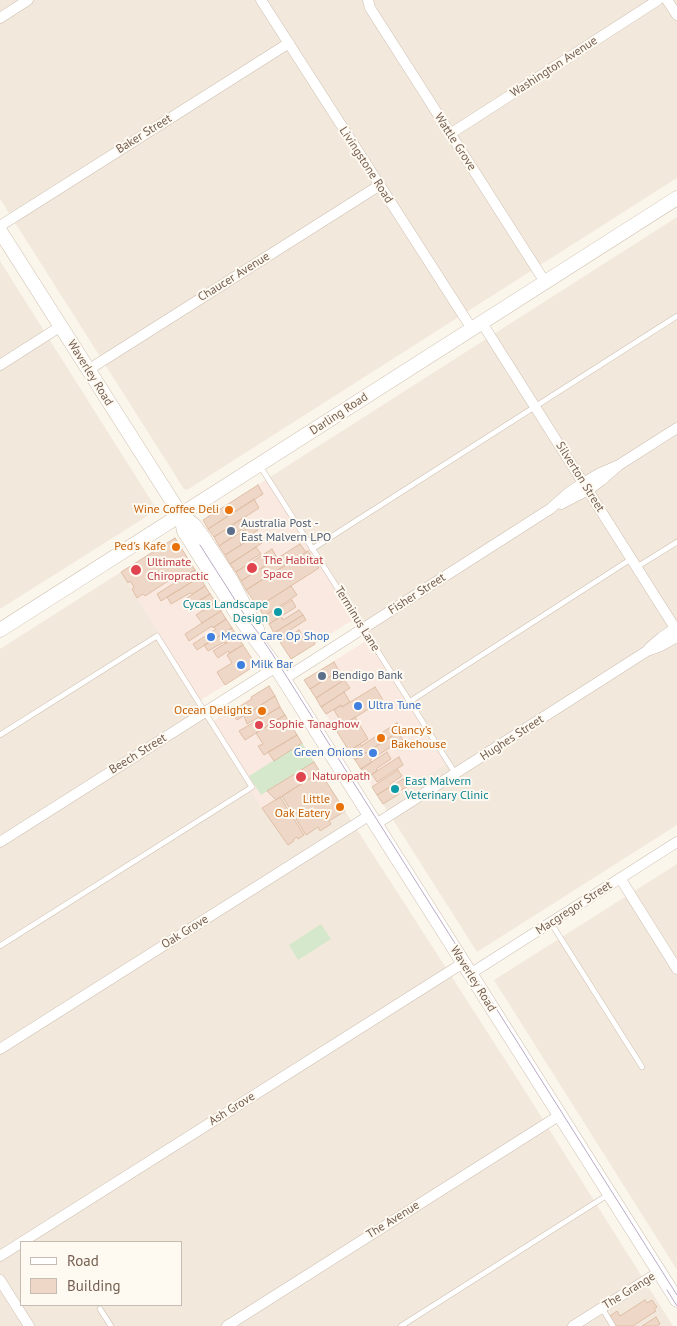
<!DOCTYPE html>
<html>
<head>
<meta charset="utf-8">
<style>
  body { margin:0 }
  #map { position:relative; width:677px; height:1326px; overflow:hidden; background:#fbf6ec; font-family:"PT Sans",sans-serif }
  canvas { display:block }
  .legend { position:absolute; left:20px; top:1241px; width:162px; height:65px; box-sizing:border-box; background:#fefaf2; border:1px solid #c7bcb1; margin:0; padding:6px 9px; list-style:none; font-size:15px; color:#755f50 }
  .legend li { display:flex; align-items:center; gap:10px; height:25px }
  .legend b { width:25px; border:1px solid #c7bcb1 }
</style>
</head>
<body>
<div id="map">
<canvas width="677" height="1326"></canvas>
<ul class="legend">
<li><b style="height:6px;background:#fff"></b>Road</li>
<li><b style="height:14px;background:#eed7c6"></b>Building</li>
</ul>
</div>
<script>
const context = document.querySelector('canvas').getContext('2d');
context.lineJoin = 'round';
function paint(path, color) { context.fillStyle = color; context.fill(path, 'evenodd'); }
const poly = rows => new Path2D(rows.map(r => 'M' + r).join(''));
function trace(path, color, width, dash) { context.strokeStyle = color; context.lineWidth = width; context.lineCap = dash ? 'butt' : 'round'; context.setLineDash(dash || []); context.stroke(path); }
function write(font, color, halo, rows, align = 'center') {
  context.font = font + ' "PT Sans",sans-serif'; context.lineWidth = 4; context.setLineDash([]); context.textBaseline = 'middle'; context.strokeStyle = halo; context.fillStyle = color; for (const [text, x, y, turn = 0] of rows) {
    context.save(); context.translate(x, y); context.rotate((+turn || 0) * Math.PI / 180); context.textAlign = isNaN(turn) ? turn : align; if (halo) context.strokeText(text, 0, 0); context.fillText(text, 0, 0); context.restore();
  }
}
paint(poly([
  [0,0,677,0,677,178,187,490,184,489,0,199],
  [677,217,677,825,477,952,383,804,450,761,270,477],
  [0,261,157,510,0,609],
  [121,572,156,628,196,703,262,808,304,782,329,821,345,811,515,1075,673,1326,0,1326,0,649],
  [21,1242,181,1242,181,1305,21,1305],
  [677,864,677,1270,494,980]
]), '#f2e8db');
paint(poly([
  [270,477,359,616,291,659,203,520],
  [175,538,254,662,225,685,196,703,156,628,121,572],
  [372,637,450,761,383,804,304,680],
  [269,686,280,707,345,811,329,821,304,782,262,808,209,724]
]), '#fae9e1');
paint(poly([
  [302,743,314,762,261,795,249,776],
  [321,924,331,939,298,960,289,945]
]), '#d5e8cb');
const building = poly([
  [258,485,263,494,208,529,203,520,258,485],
  [254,499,259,508,214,537,208,529,254,499],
  [241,519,246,527,231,536,232,537,219,546,214,537,241,519],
  [254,524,258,530,240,542,241,545,225,555,219,546,254,524],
  [257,535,262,543,230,564,225,555,257,535],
  [175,538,195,570,179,580,176,576,145,596,143,594,137,598,132,589,134,587,130,581,128,583,121,572,175,538],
  [300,544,306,552,246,590,241,581,300,544],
  [256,547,261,554,249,561,250,563,236,572,230,564,256,547],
  [272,549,277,558,241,581,236,572,272,549],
  [308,551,319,568,258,607,246,590,308,551],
  [195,570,200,577,161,601,157,594,195,570],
  [200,577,205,586,192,594,190,593,171,604,167,597,200,577],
  [205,586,210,594,191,605,187,598,205,586],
  [291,586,297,595,264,616,258,607,291,586],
  [210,594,216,602,203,611,198,602,210,594],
  [292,600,296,607,269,624,264,616,278,607,279,608,292,600],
  [216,602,221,611,202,623,196,615,216,602],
  [299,610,303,615,274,633,269,624,281,616,283,620,299,610],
  [221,611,226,619,213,628,212,626,189,641,185,634,221,611],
  [303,615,306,620,290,630,292,634,280,642,274,633,303,615],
  [226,619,232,628,197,650,193,644,216,629,214,627,226,619],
  [232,628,237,636,225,644,224,642,208,651,204,645,232,628],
  [299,630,302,635,295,639,296,641,305,635,307,638,311,635,315,644,291,659,280,642,299,630],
  [237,636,243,645,229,653,228,651,218,658,213,651,237,636],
  [243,645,254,662,253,667,225,685,217,672,232,663,227,655,243,645],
  [334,662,339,671,310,689,304,680,334,662],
  [339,671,344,680,316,698,310,689,339,671],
  [344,680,350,688,321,707,316,698,344,680],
  [269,686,275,696,237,720,234,716,233,717,230,713,252,699,251,697,269,686],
  [375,687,383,700,343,725,334,710,341,705,342,707,375,687],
  [344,692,350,702,342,707,341,705,326,714,321,707,344,692],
  [275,696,280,707,260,719,259,717,247,724,244,716,275,696],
  [280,707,285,715,245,740,239,731,280,707],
  [285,715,297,735,264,755,258,746,263,744,256,733,285,715],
  [355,717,368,739,349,751,336,730,355,717],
  [397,723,401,730,355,760,349,751,360,744,361,746,397,723],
  [398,732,403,740,395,746,394,745,370,760,372,762,361,769,355,760,398,732],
  [297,735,302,743,274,761,268,752,297,735],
  [387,752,391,759,376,769,377,771,367,778,361,769,387,752],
  [399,757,403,765,377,782,372,774,399,757],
  [314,762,320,772,276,800,267,791,314,762],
  [398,770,402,776,390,784,391,786,377,795,372,787,398,770],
  [320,772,345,811,329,821,331,824,320,831,318,827,306,835,282,796,320,772],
  [403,779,408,786,398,792,399,794,383,804,377,795,403,779],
  [280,797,304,835,298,839,297,837,293,840,294,841,288,845,262,808,280,797],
  [645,1300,647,1303,652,1300,657,1307,654,1309,656,1311,633,1326,616,1326,610,1316,617,1311,620,1316,645,1300],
  [656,1317,660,1324,657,1326,642,1326,656,1317]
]);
paint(building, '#eed7c6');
trace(building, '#dfbfa7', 1);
const lane = poly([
  [260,466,455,773],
  [312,549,677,316],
  [637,567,677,542],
  [409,702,631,559],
  [0,735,157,636,252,787,0,946],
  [551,923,642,1067],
  [602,1308,613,1326],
  [100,1309,111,1326],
  [401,1326,609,1194]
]);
const street = poly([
  [261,0,472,329],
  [368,0,370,8,372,11,545,282],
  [667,0,677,15],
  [0,18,28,0],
  [450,134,658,0],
  [0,226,289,43],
  [482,323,677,631],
  [0,365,61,326],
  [88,370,380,185],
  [561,504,588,490,602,480,619,465,677,428],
  [649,648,662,637,677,627],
  [284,679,550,509,568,493,583,483,600,473,619,465],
  [376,824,647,651,661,646,677,637],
  [0,842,276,667],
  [620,878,677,969],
  [470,974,677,842],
  [0,1049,370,815],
  [0,1256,463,963],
  [0,1280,29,1326],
  [227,1326,560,1115],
  [573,1326,659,1272]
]);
const secondary = poly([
  [0,231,181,515,184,531,201,558,237,614,276,667,677,1300],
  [181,515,194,525,205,540,231,580,257,629],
  [0,630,677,198]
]);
trace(lane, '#cdbfb2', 6);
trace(street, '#cdbfb2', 11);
trace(secondary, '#cfbfb0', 15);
trace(lane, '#fff', 5);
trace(street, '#fff', 10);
trace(secondary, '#fff', 14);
trace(poly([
  [200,545,244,614,259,634,273,655,677,1295],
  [667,1290,677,1306]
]), '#baaac5', 1);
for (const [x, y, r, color] of [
  [229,510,5,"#e8710a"],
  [231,531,5,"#5c6f8a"],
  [176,547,5,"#e8710a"],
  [252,568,6,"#e0444e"],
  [136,570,6,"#e0444e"],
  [278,612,5,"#0f9aa8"],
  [211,637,5,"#3f7fe0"],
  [241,665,5,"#3f7fe0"],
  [322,676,5,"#5c6f8a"],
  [358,706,5,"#3f7fe0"],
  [262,711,5,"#e8710a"],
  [259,725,5,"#e0444e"],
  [381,738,5,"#e8710a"],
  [373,753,5,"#3f7fe0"],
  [301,777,6,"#e0444e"],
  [395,789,5,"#0f9aa8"],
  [340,807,5,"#e8710a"]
]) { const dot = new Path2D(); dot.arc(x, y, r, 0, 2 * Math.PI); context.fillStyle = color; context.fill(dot); trace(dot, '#fefaf2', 2); }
write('12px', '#755f50', '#fefaf2', [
  ["Washington Avenue",554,67,-33],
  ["Baker Street",144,134,-32],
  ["Wattle Grove",455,142,57],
  ["Livingstone Road",366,165,57],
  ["Chaucer Avenue",234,277,-32],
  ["Waverley Road",90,373,58],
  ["Darling Road",339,414,-33],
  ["Silverton Street",580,477,58],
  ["Fisher Street",417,594,-33],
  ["Terminus Lane",357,619,58],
  ["Hughes Street",512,738,-33],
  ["Beech Street",138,754,-32],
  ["Macgregor Street",574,908,-33],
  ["Oak Grove",185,932,-32],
  ["Waverley Road",473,979,58],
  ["Ash Grove",232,1109,-32],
  ["The Avenue",393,1220,-32],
  ["The Grange",629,1291,-32]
]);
write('12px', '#c56008', '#fefaf2', [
  ["Wine Coffee Deli",219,510],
  ["Ped's Kafe",166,547],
  ["Ocean Delights",252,711],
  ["Clancy's",391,731,"left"],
  ["Bakehouse",391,745,"left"],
  ["Little",330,800],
  ["Oak Eatery",330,814]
], 'right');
write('12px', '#4e5e75', '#fefaf2', [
  ["Australia Post -",241,524],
  ["East Malvern LPO",241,538],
  ["Bendigo Bank",332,676]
], 'left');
write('12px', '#be3a42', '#fefaf2', [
  ["The Habitat",263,561],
  ["Space",263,575],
  ["Ultimate",147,563],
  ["Chiropractic",147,577],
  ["Sophie Tanaghow",269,725],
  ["Naturopath",312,777]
], 'left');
write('12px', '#0d838f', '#fefaf2', [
  ["Cycas Landscape",268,605],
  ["Design",268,619],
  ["East Malvern",405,782,"left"],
  ["Veterinary Clinic",405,796,"left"]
], 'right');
write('12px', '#366cbe', '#fefaf2', [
  ["Mecwa Care Op Shop",221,637],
  ["Milk Bar",251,665],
  ["Ultra Tune",368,706],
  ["Green Onions",363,753,"right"]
], 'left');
</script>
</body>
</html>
